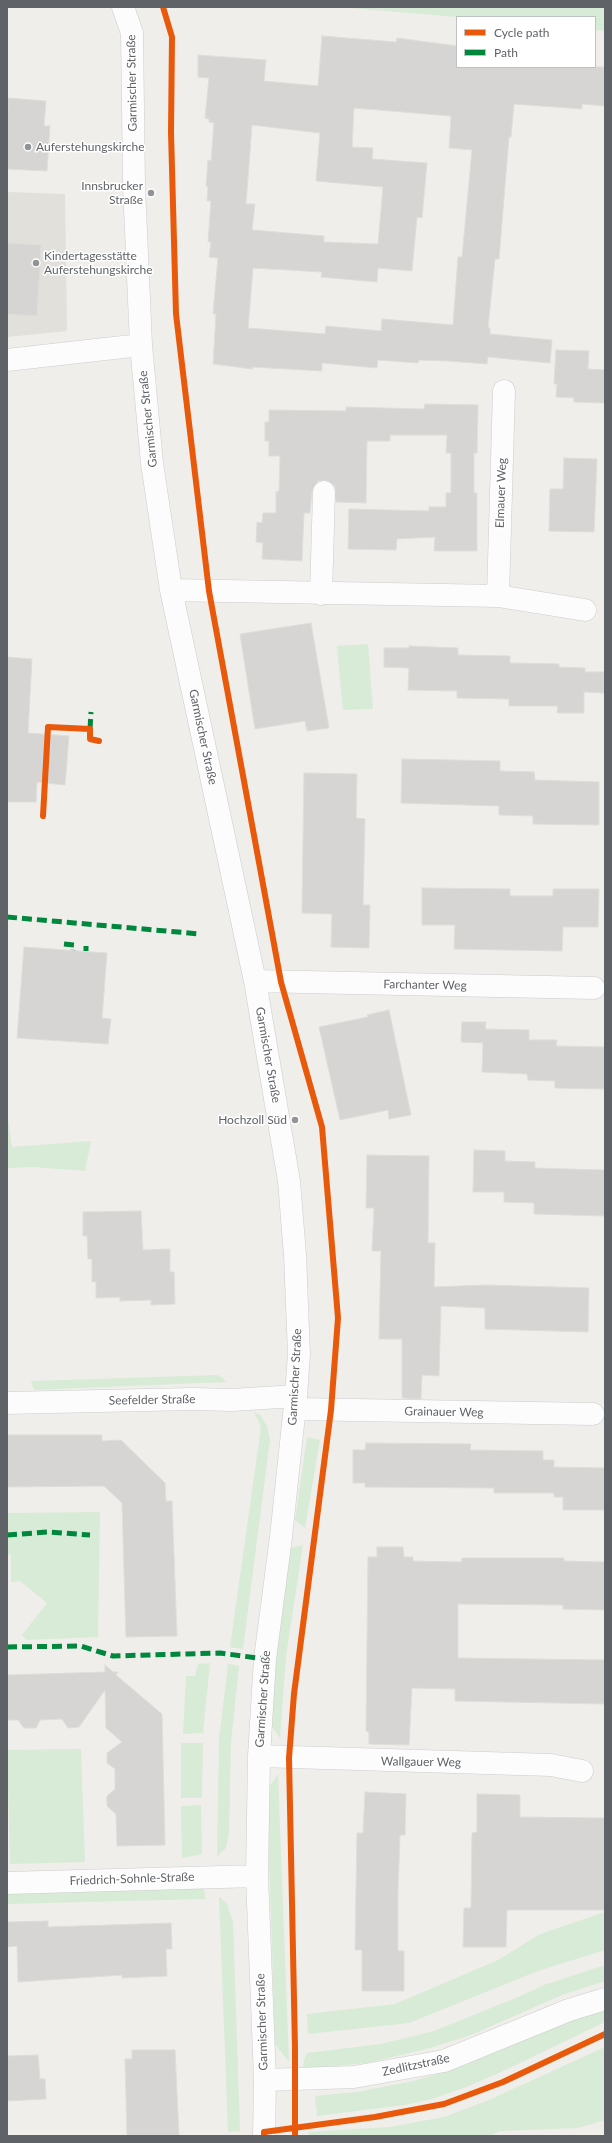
<!DOCTYPE html>
<html>
<head>
<meta charset="utf-8">
<style>
  body { margin:0 }
  #map { position:relative; width:612px; height:2143px; overflow:hidden; background:#efeeea; font-family:Lato,sans-serif }
  canvas { display:block }
  .frame { position:absolute; inset:0; border:8px solid #5f6368; pointer-events:none }
  .legend { position:absolute; left:456px; top:16px; width:140px; height:52px; box-sizing:border-box; background:#fff; border:1px solid #bfc1c3; margin:0; padding:5px 7px; list-style:none; font-size:12px; color:#5f6368 }
  .legend li { display:flex; align-items:center; gap:8px; height:20px }
  .legend b { width:20px; border:1px solid #bfc1c3 }
</style>
</head>
<body>
<div id="map">
<canvas width="612" height="2143"></canvas>
<div class="frame"></div>
<ul class="legend">
<li><b style="height:5px;background:#e8590c"></b>Cycle path</li>
<li><b style="height:5px;background:#00873e"></b>Path</li>
</ul>
</div>
<script>
const context = document.querySelector('canvas').getContext('2d');
context.lineJoin = 'round';
function paint(path, color) { context.fillStyle = color; context.fill(path, 'evenodd'); }
const poly = rows => new Path2D(rows.map(r => 'M' + r).join(''));
function trace(path, color, width, dash) { context.strokeStyle = color; context.lineWidth = width; context.lineCap = dash ? 'butt' : 'round'; context.setLineDash(dash || []); context.stroke(path); }
function write(font, color, halo, rows, align = 'center') {
  context.font = font + ' Lato,sans-serif'; context.lineWidth = 3; context.setLineDash([]); context.textBaseline = 'middle'; context.strokeStyle = halo; context.fillStyle = color; for (const [text, x, y, turn = 0] of rows) {
    context.save(); context.translate(x, y); context.rotate((+turn || 0) * Math.PI / 180); context.textAlign = isNaN(turn) ? turn : align; if (halo) context.strokeText(text, 0, 0); context.fillText(text, 0, 0); context.restore();
  }
}
paint(poly([
  [7,192,65,194,67,331,7,337]
]), '#e2e0da');
paint(poly([
  [339,7,605,7,605,31,595,30,595,17,457,17],
  [368,644,373,709,343,710,337,646],
  [7,1111,12,1147,91,1141,85,1171,33,1167,7,1168],
  [217,1375,223,1378,226,1382,34,1390,31,1381],
  [254,1412,260,1415,267,1426,270,1440,243,1649,230,1647,261,1427],
  [307,1437,320,1440,305,1528,295,1520],
  [100,1512,98,1637,26,1640,22,1635,47,1603,20,1581,11,1582,11,1555,7,1555,7,1513],
  [303,1545,286,1656,280,1738,270,1723,274,1655,291,1548],
  [210,1663,203,1733,183,1734,186,1676,195,1676,198,1664],
  [228,1664,239,1666,231,1742,229,1833,226,1848,217,1857,219,1739],
  [181,1743,203,1743,202,1798,181,1798],
  [81,1749,85,1862,10,1864,7,1750],
  [278,1774,289,2062,275,2044,267,1790],
  [201,1805,202,1854,182,1858,181,1806],
  [204,1888,205,1899,7,1904,7,1893],
  [219,1896,227,1904,233,1922,240,2131,228,2132],
  [605,1912,605,1950,538,1971,409,2023,308,2034,307,2014,395,2004,498,1960,540,1934],
  [605,1965,605,1981,562,1995,471,2035,430,2048,367,2063,303,2069,304,2060,307,2053,381,2044,434,2031,518,1997,544,1985],
  [605,2009,605,2022,499,2073,464,2088,432,2099,404,2105,317,2116,315,2096,357,2092,413,2081,452,2070,562,2024],
  [605,2047,605,2120,578,2128,500,2131,490,2136,309,2136,309,2132,390,2127,444,2117,489,2100]
]), '#d8ebd6');
const building = poly([
  [322,36,396,42,397,38,457,46,457,67,605,67,605,106,582,104,582,109,514,104,511,137,509,137,499,259,495,259,488,328,490,328,490,334,552,340,550,363,488,357,487,364,448,361,419,360,418,363,378,360,377,368,322,363,322,371,253,367,252,369,213,364,216,314,213,314,218,258,209,257,211,242,208,242,211,201,207,201,208,187,206,186,208,160,211,161,214,123,209,122,209,119,205,118,209,78,198,77,198,55,266,60,264,81,318,86,322,36],
  [354,108,451,116,449,148,472,150,462,257,458,257,453,325,382,319,381,331,326,326,325,334,248,328,253,268,322,272,321,277,377,282,378,268,412,271,417,217,422,218,427,163,372,159,373,148,352,147,354,108],
  [252,125,320,133,316,181,383,187,378,244,324,242,324,236,252,230,255,204,246,204,252,125],
  [8,98,46,101,44,126,50,126,47,171,7,169,8,98],
  [7,243,41,245,37,316,7,314,7,243],
  [556,350,589,351,588,369,605,370,605,403,574,402,574,398,556,397,557,384,554,384,556,350],
  [425,404,478,405,477,453,474,453,474,493,477,493,477,551,434,551,435,537,397,539,396,550,348,549,349,509,429,511,429,507,446,507,446,493,451,493,451,453,446,453,447,435,390,435,390,441,367,441,366,503,336,502,335,486,325,480,318,481,312,491,310,513,304,513,302,561,262,559,263,543,256,542,257,522,262,523,263,513,276,513,276,492,279,491,280,456,269,456,269,441,265,441,265,422,269,422,269,410,346,411,346,407,424,409,425,404],
  [564,458,597,459,594,532,549,531,550,489,563,489,564,458],
  [311,623,329,728,307,731,305,721,255,729,240,634,311,623],
  [409,646,458,648,458,655,510,656,510,663,559,664,559,667,585,668,585,672,604,672,604,693,584,692,584,713,557,713,558,706,509,706,509,699,457,698,457,691,408,690,409,668,384,667,384,648,409,648,409,646],
  [7,657,32,659,28,733,69,736,65,785,37,782,36,802,7,802,7,657],
  [402,759,500,761,500,771,534,772,535,780,599,782,599,825,533,824,533,816,499,815,499,806,401,803,402,759],
  [304,773,357,774,356,818,365,819,363,905,370,905,369,948,331,947,332,914,302,913,304,773],
  [422,888,510,889,510,896,553,896,553,889,599,889,598,927,563,927,562,951,454,949,455,925,422,925,422,888],
  [24,947,107,953,102,1018,111,1019,108,1044,17,1038,24,947],
  [389,1010,411,1115,389,1119,388,1110,340,1120,319,1027,368,1017,367,1015,389,1010],
  [462,1022,486,1022,485,1029,529,1030,529,1040,557,1040,556,1046,605,1047,605,1089,555,1088,555,1081,528,1080,527,1074,482,1072,483,1043,461,1042,462,1022],
  [474,1150,505,1151,505,1161,535,1162,535,1168,605,1170,605,1216,534,1214,534,1203,504,1202,504,1192,473,1192,474,1150],
  [367,1155,429,1156,428,1243,435,1243,434,1287,486,1285,589,1288,588,1332,485,1329,485,1308,441,1306,439,1376,422,1375,421,1399,402,1398,402,1339,379,1339,381,1251,372,1251,374,1208,366,1208,367,1155],
  [141,1211,143,1250,170,1249,170,1272,174,1272,175,1304,151,1305,151,1300,120,1301,120,1297,96,1298,96,1282,92,1282,92,1259,88,1259,87,1236,83,1236,83,1212,141,1211],
  [7,1435,102,1435,102,1441,121,1440,165,1483,166,1501,172,1501,177,1636,126,1637,122,1503,104,1486,7,1487,7,1435],
  [366,1443,471,1444,470,1450,543,1451,543,1460,554,1460,554,1467,605,1468,605,1510,563,1510,563,1497,554,1497,554,1493,494,1493,494,1488,365,1487,365,1483,353,1483,353,1450,365,1450,366,1443],
  [377,1547,403,1547,404,1557,413,1557,413,1561,461,1562,462,1558,564,1558,564,1561,605,1562,605,1610,563,1609,563,1605,458,1604,458,1658,605,1660,605,1704,455,1701,455,1689,412,1688,409,1745,369,1744,369,1732,366,1731,368,1557,377,1557,377,1547],
  [105,1665,113,1672,118,1672,116,1675,162,1714,165,1845,117,1846,116,1814,107,1806,107,1796,115,1789,115,1769,107,1763,107,1753,122,1742,106,1728,105,1690,79,1727,68,1728,62,1719,40,1720,36,1728,24,1728,18,1720,7,1720,7,1675,105,1672,105,1665],
  [365,1792,406,1794,405,1835,400,1835,398,1891,398,1951,404,1951,404,1991,362,1991,362,1950,355,1950,356,1890,357,1833,363,1833,365,1792],
  [477,1794,520,1795,520,1817,605,1818,605,1910,507,1910,506,1947,463,1947,464,1908,471,1908,472,1833,477,1832,477,1794],
  [48,1921,48,1927,171,1923,172,1949,166,1949,167,1976,122,1978,122,1975,18,1982,17,1946,7,1947,7,1922,48,1921],
  [132,2050,175,2050,179,2136,127,2136,125,2059,132,2059,132,2050],
  [38,2055,40,2079,45,2079,46,2099,7,2101,7,2056,38,2055]
]);
paint(building, '#d6d5d3');
trace(building, '#deddd9', 1);
const minor = poly([
  [123,7,132,33,134,186,141,345,152,463,171,590,255,981,289,1181,295,1255,299,1354,296,1396,281,1537,265,1659,259,1756,257,1876,265,2080,264,2136],
  [7,360,141,345],
  [171,590,498,596,585,610],
  [321,594,324,492],
  [498,596,504,391],
  [255,981,594,988],
  [7,1403,193,1399,232,1400,296,1396],
  [295,1409,593,1414],
  [259,1756,551,1765,582,1771],
  [7,1883,257,1876],
  [265,2080,354,2077,444,2061,569,2010,605,1999]
]);
trace(minor, '#cbcccc', 23);
trace(minor, '#fdfcfc', 22);
trace(poly([
  [90,729,91,712],
  [7,917,200,934],
  [64,944,74,945,73,950],
  [86,951,86,946],
  [7,1535,48,1532,90,1535],
  [7,1647,81,1646,113,1656,220,1653,265,1659]
]), '#00873e', 5, [10, 5]);
trace(poly([
  [163,7,172,37,171,132,176,314,209,591,281,982,322,1127,338,1318,331,1410,294,1694,289,1758,295,2048,295,2136],
  [43,816,48,727,90,729,90,739,99,741],
  [264,2136,264,2132,375,2117,444,2104,503,2082,605,2034]
]), '#e8590c', 6);
for (const [x, y, r, color] of [
  [28,147,4,"#919496"],
  [151,193,4,"#919496"],
  [36,263,4,"#919496"],
  [295,1120,4,"#919496"]
]) { const dot = new Path2D(); dot.arc(x, y, r, 0, 2 * Math.PI); context.fillStyle = color; context.fill(dot); trace(dot, '#fff', 1.5); }
write('12px', '#5f6368', '#fff', [
  ["Garmischer Straße",132,83,-91],
  ["Garmischer Straße",148,419,-96],
  ["Elmauer Weg",501,493,-88],
  ["Garmischer Straße",203,737,78],
  ["Farchanter Weg",425,985,1],
  ["Garmischer Straße",268,1055,80],
  ["Garmischer Straße",295,1377,-87],
  ["Seefelder Straße",152,1400,-1],
  ["Grainauer Weg",444,1412,1],
  ["Garmischer Straße",263,1699,-86],
  ["Wallgauer Weg",421,1762,1],
  ["Friedrich-Sohnle-Straße",132,1879,-2],
  ["Garmischer Straße",262,2022,-92],
  ["Zedlitzstraße",416,2065,-12]
]);
write('12px', '#5f6368', '#fff', [
  ["Auferstehungskirche",36,147],
  ["Innsbrucker",143,186,"right"],
  ["Straße",143,200,"right"],
  ["Kindertagesstätte",44,256],
  ["Auferstehungskirche",44,270],
  ["Hochzoll Süd",287,1120,"right"]
], 'left');
</script>
</body>
</html>
